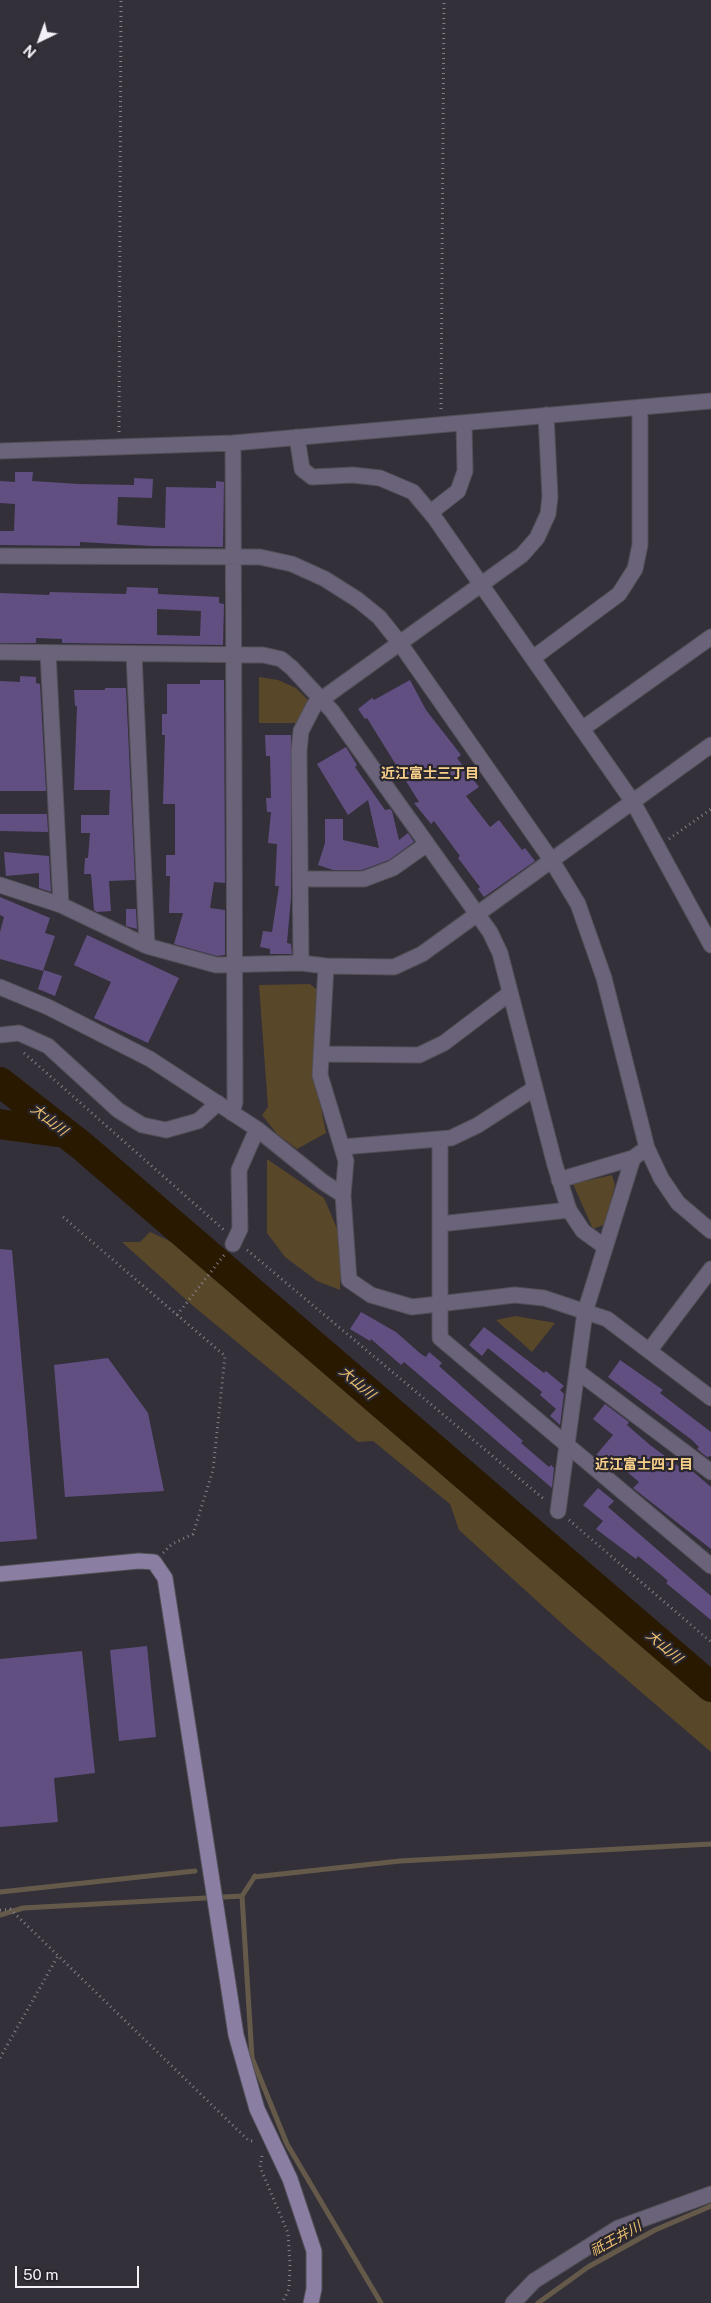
<!DOCTYPE html>
<html>
<head>
<meta charset="utf-8">
<style>
  body { margin:0 }
  #map { position:relative; width:711px; height:2303px; overflow:hidden; background:#333039; font-family:"Public Sans",sans-serif }
  canvas { display:block }
  .north { position:absolute; left:15px; top:15px; width:50px; height:50px; -webkit-text-stroke:4px #29262e; paint-order:stroke; rotate:222deg; font-size:14px; font-weight:700; line-height:20px; text-align:center; color:#f3f1f7 }
  .north::after { content:''; display:block; margin:auto; width:18px; height:22px; background:#f3f1f7; clip-path:polygon(50% 0,100% 100%,50% 72%,0 100%) }
  .scale { position:absolute; left:15px; top:2266px; width:124px; height:22px; box-sizing:border-box; border:2px solid #f3f1f7; border-top:0; padding-left:6px; font-size:15px; line-height:18px; white-space:nowrap; color:#f3f1f7; -webkit-text-stroke:4px #29262e; paint-order:stroke }
</style>
</head>
<body>
<div id="map">
<canvas width="711" height="2303"></canvas>
<div class="north">N</div>
<div class="scale">50 m</div>
</div>
<script>
const context = document.querySelector('canvas').getContext('2d');
context.lineJoin = 'round';
function paint(path, color) { context.fillStyle = color; context.fill(path, 'evenodd'); }
const poly = rows => new Path2D(rows.map(r => 'M' + r).join(''));
function trace(path, color, width, dash) { context.strokeStyle = color; context.lineWidth = width; context.lineCap = dash ? 'butt' : 'round'; context.setLineDash(dash || []); context.stroke(path); }
function write(font, color, halo, rows, align = 'center') {
  context.font = font + ' "Public Sans","Noto Sans JP",sans-serif'; context.lineWidth = 4.5; context.setLineDash([]); context.textBaseline = 'middle'; context.strokeStyle = halo; context.fillStyle = color; for (const [text, x, y, turn = 0] of rows) {
    context.save(); context.translate(x, y); context.rotate((+turn || 0) * Math.PI / 180); context.textAlign = isNaN(turn) ? turn : align; if (halo) context.strokeText(text, 0, 0); context.fillText(text, 0, 0); context.restore();
  }
}
paint(poly([
  [259,677,278,680,296,688,308,700,310,723,259,723],
  [310,984,322,994,316,1059,320,1103,326,1133,297,1149,277,1134,262,1115,268,1107,259,985],
  [267,1159,324,1198,341,1238,340,1290,317,1281,285,1257,267,1233],
  [612,1175,615,1185,606,1220,603,1225,593,1229,573,1184],
  [150,1232,236,1272,711,1673,711,1752,570,1631,459,1530,450,1504,373,1441,358,1442,192,1305,122,1242,140,1242],
  [516,1316,538,1320,555,1323,532,1352,496,1320]
]), '#584729');
trace(poly([
  [255,1876,242,1896,252,2058,287,2144,381,2303],
  [254,1877,400,1861,711,1844],
  [0,1892,195,1871],
  [0,1915,23,1908,242,1896],
  [538,2303,588,2267,655,2230,711,2206]
]), '#655a4a', 5);
trace(poly([
  [0,1082,82,1146,711,1687],
  [0,1124,65,1133]
]), '#281900', 30);
paint(poly([
  [15,472,33,472,32,481,79,484,134,485,134,478,153,479,152,498,118,497,117,525,165,528,166,487,216,488,216,481,224,482,223,547,152,546,80,542,80,546,0,545,0,531,14,531,15,504,0,503,0,481,15,482],
  [127,587,158,588,158,594,219,597,219,603,224,604,223,645,62,643,62,639,36,638,36,643,0,643,0,593,49,595,50,592,126,594],
  [157,609,201,611,200,636,157,635],
  [20,676,36,677,36,683,40,684,46,791,0,791,0,681,20,682],
  [200,680,224,680,225,883,214,882,210,908,225,910,225,955,217,956,174,944,183,913,169,913,170,876,166,876,166,855,175,855,175,804,163,804,165,735,162,735,162,714,167,714,167,684,200,684],
  [410,680,426,710,461,755,457,758,479,787,466,796,490,827,499,820,522,850,525,848,535,861,484,897,478,889,480,887,458,858,460,856,434,821,431,824,414,803,419,802,367,718,365,719,358,709,372,698,374,700],
  [105,688,126,688,135,880,109,881,111,911,97,912,94,910,91,874,84,874,85,858,88,858,90,833,81,833,81,815,109,815,110,790,74,790,77,706,75,706,74,690,105,690],
  [265,735,291,735,291,898,287,943,291,944,292,954,270,954,270,949,260,947,263,931,272,932,279,886,275,886,277,844,268,843,271,812,267,812,266,798,271,798,270,756,266,756],
  [346,747,357,765,355,767,385,810,390,809,392,811,399,840,408,833,414,842,389,860,362,870,333,870,318,865,325,843,325,819,343,819,343,840,379,848,368,800,348,815,317,764],
  [0,814,47,814,48,832,0,831],
  [4,852,49,856,51,892,39,888,39,873,6,876],
  [0,897,50,918,45,933,55,936,43,971,0,959,0,932,4,917,0,915],
  [126,909,136,909,137,929,126,926],
  [87,935,179,978,148,1043,94,1018,111,982,74,965],
  [44,970,62,976,55,996,38,989],
  [0,1249,12,1250,37,1539,0,1542],
  [361,1312,396,1332,421,1354,426,1357,429,1352,442,1363,439,1366,523,1441,521,1443,549,1467,551,1465,554,1468,552,1488,404,1362,401,1365,371,1339,370,1341,350,1329],
  [484,1327,544,1373,546,1371,564,1386,560,1390,564,1394,560,1425,550,1416,556,1409,540,1395,542,1392,488,1348,482,1356,469,1345],
  [108,1358,148,1413,164,1491,65,1497,54,1365],
  [620,1360,663,1390,660,1393,711,1432,711,1456,707,1457,697,1449,699,1447,692,1440,608,1377],
  [605,1404,629,1422,627,1425,650,1445,681,1468,684,1464,711,1487,711,1549,633,1488,639,1482,618,1464,614,1470,596,1455,613,1435,593,1419],
  [598,1488,614,1501,608,1507,711,1596,711,1620,666,1583,668,1581,660,1574,638,1556,636,1559,596,1529,603,1521,583,1505],
  [147,1646,156,1737,119,1741,110,1650],
  [82,1651,95,1773,54,1778,58,1822,0,1827,0,1659]
]), '#614f81');
const street = poly([
  [297,437,302,469,312,477,353,475,380,478,413,492,434,517,633,802,711,945],
  [0,451,233,443,711,401],
  [431,512,458,491,465,471,464,423],
  [0,556,260,557,292,564,325,579,358,600,379,617,399,642,552,861,578,904,604,978,647,1148,661,1178,678,1203,711,1231],
  [0,652,263,655,281,659,292,668,332,711,490,932,500,953,555,1165,569,1210,583,1231,605,1247],
  [48,653,61,905],
  [134,654,147,946],
  [533,658,619,594,635,569,640,545,640,407],
  [582,729,711,637],
  [300,879,364,879,393,868,427,844],
  [0,885,61,905,147,946,216,965,301,963,326,966,394,967,422,954,711,745],
  [301,963,299,751,301,731,315,704,522,555,537,538,548,514,550,497,546,415],
  [326,966,320,1075,346,1161,343,1195],
  [0,987,48,1007,150,1059,257,1129,323,1182,343,1195,349,1280,371,1295,412,1307,515,1295,544,1298,607,1319,711,1398],
  [0,1035,19,1033,48,1046,118,1110,142,1125,166,1130,198,1121,218,1103],
  [321,1054,419,1055,444,1043,510,993],
  [232,1113,235,1102,233,443],
  [440,1139,440,1338,711,1566],
  [342,1147,451,1138,478,1125,535,1088],
  [559,1180,633,1158],
  [440,1224,569,1210],
  [233,1244,240,1229,239,1170,257,1129],
  [649,1351,711,1269],
  [577,1371,711,1472],
  [558,1511,585,1312,633,1158,647,1148],
  [513,2303,534,2281,618,2228,711,2194]
]);
const secondary = poly([
  [0,1574,139,1561,154,1562,165,1578,236,2035,257,2109,290,2179,314,2251,314,2289,311,2303]
]);
trace(street, '#524f57', 17);
trace(secondary, '#524f57', 17);
trace(poly([
  [441,409,444,0],
  [119,432,121,0],
  [669,839,711,809],
  [24,1053,224,1230],
  [63,1217,225,1356,213,1470,193,1534,172,1544,163,1553],
  [247,1250,545,1500],
  [177,1315,225,1254],
  [569,1520,711,1642],
  [0,1910,10,1909,248,2140,256,2142],
  [0,2058,58,1956],
  [262,2156,260,2167,288,2233,290,2264,289,2289,282,2303]
]), '#838088', 3, [1, 4]);
trace(street, '#6a637a', 15);
trace(secondary, '#8a7ea2', 15);
write('bold 14px', '#f7cf88', '#29262e', [
  ["近江富士三丁目",430,774],
  ["近江富士四丁目",644,1465]
]);
write('italic 14px', '#eec170', '#29262e', [
  ["大山川",49,1120,38],
  ["大山川",357,1383,41],
  ["大山川",664,1647,41],
  ["祇王井川",616,2239,-29]
]);
</script>
</body>
</html>
